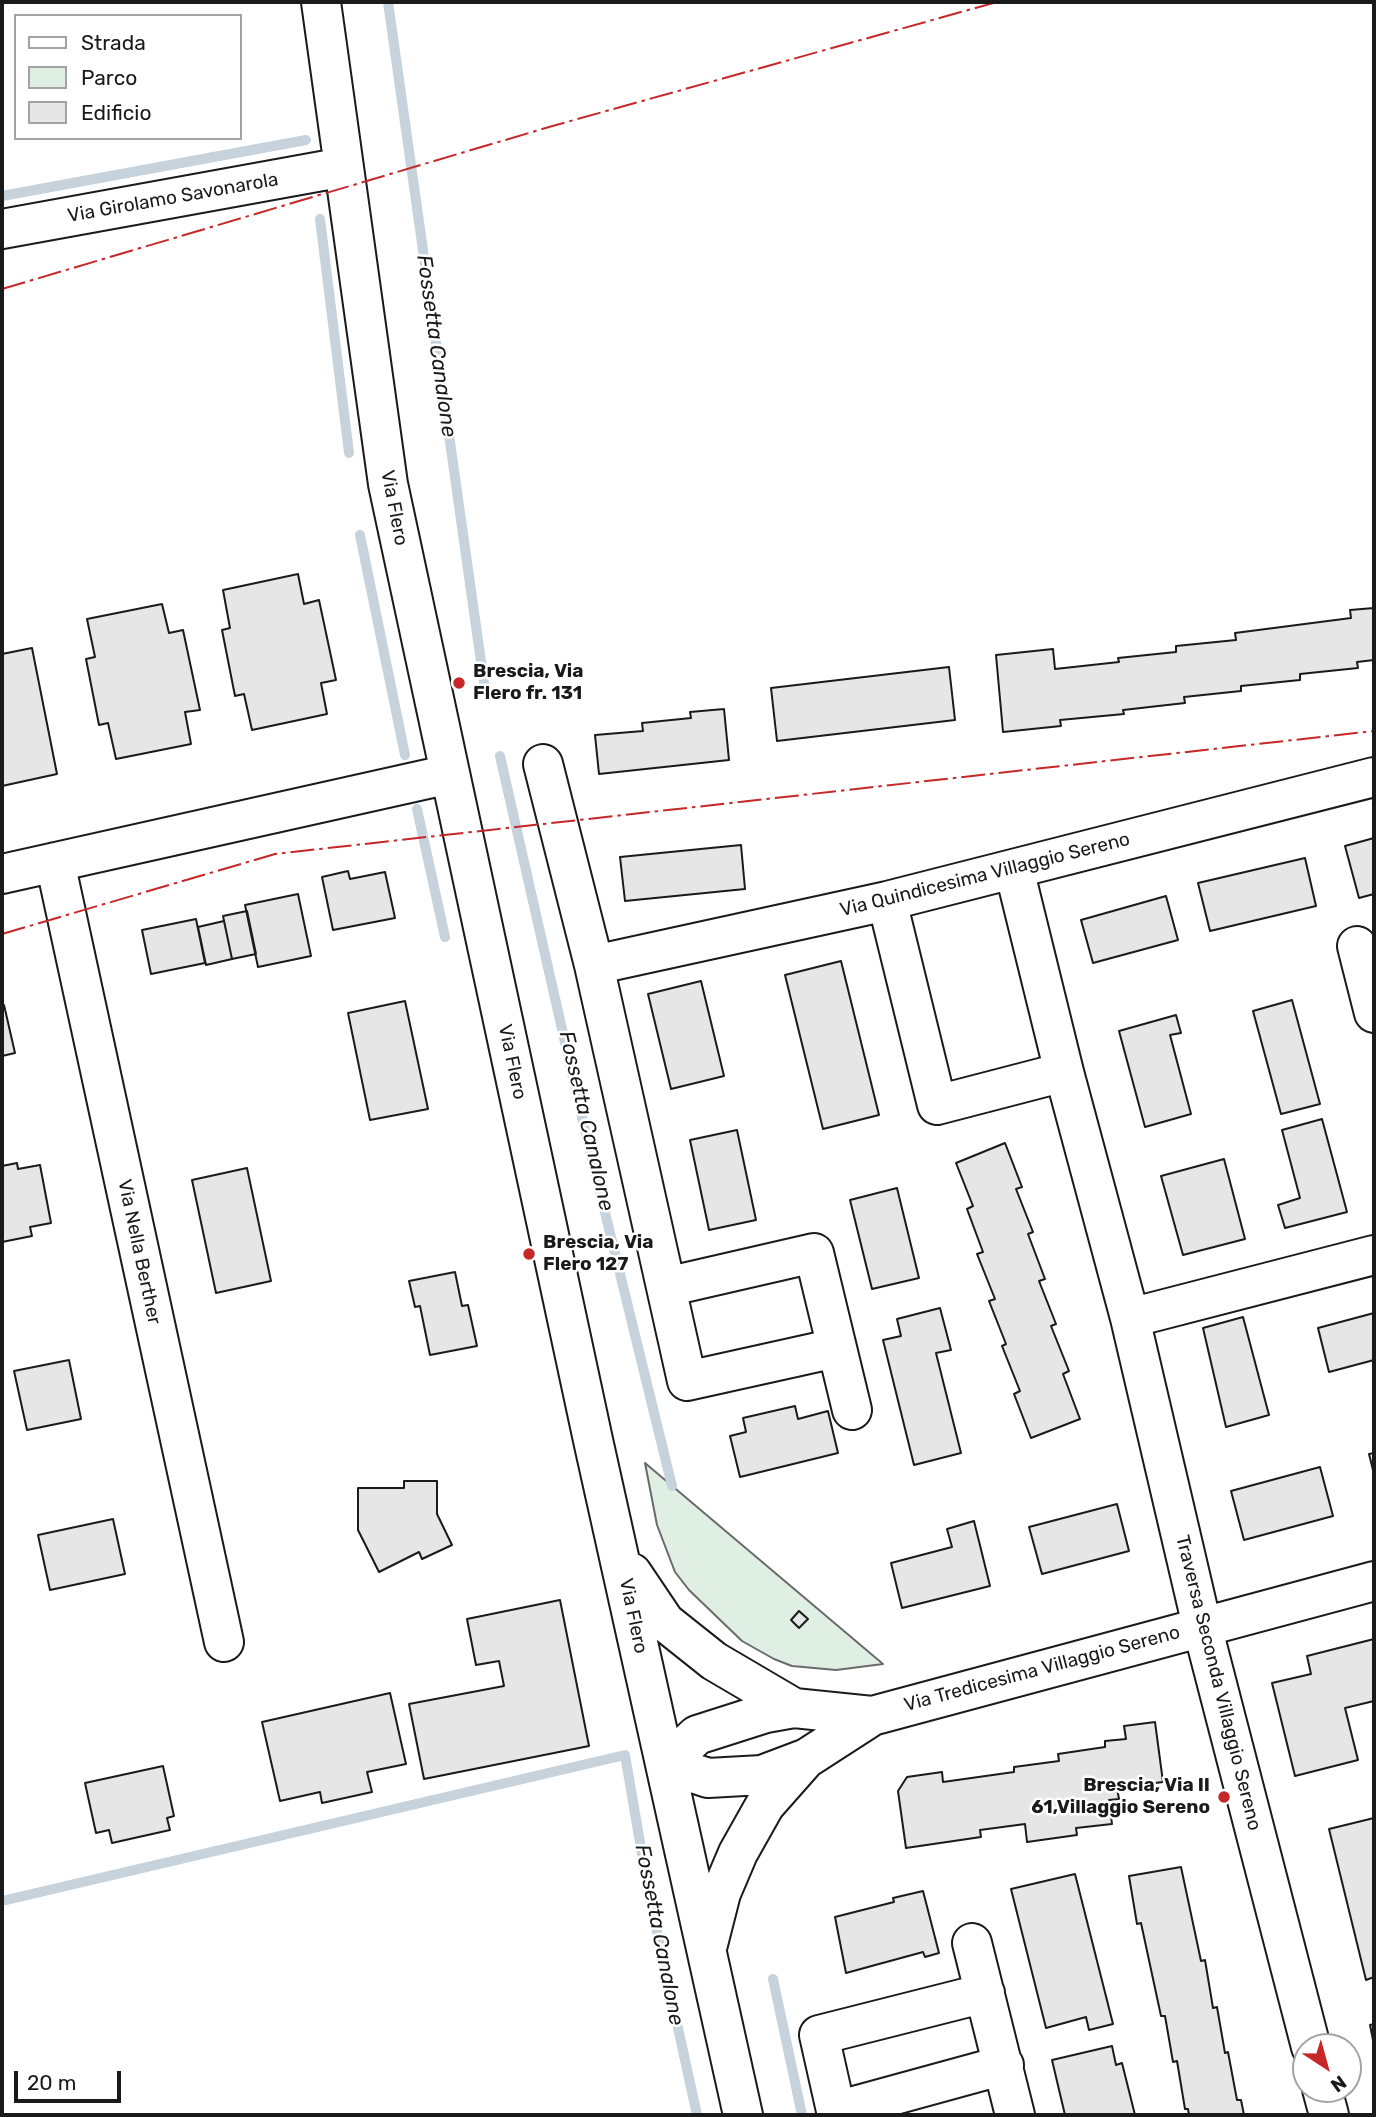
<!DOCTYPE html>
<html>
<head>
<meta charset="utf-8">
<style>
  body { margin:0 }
  #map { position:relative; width:1376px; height:2117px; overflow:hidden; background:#fff; font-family:Rubik,sans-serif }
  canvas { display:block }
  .frame { position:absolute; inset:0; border:4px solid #1a1a1a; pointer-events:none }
  .legend { position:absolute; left:14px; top:14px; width:228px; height:126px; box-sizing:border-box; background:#fff; border:2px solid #a3a3a3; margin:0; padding:9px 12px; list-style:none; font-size:21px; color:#1a1a1a }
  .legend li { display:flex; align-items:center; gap:14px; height:35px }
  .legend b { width:35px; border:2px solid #a3a3a3 }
  .north { position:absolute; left:1292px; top:2033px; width:70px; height:70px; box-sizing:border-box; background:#fff; border:2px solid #a3a3a3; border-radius:50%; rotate:144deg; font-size:19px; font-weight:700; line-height:28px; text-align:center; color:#1a1a1a }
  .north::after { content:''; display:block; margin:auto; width:24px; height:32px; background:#c62828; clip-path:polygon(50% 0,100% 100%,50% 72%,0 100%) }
  .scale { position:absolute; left:14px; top:2071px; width:107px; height:32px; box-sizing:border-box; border:4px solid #1a1a1a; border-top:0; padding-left:9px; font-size:21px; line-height:24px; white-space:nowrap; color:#1a1a1a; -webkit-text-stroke:5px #fff; paint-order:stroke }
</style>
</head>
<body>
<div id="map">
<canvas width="1376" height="2117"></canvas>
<div class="frame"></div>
<ul class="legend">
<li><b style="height:9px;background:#fff"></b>Strada</li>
<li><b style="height:19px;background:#e0efe3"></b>Parco</li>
<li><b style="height:19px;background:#e6e6e6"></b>Edificio</li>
</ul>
<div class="north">N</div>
<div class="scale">20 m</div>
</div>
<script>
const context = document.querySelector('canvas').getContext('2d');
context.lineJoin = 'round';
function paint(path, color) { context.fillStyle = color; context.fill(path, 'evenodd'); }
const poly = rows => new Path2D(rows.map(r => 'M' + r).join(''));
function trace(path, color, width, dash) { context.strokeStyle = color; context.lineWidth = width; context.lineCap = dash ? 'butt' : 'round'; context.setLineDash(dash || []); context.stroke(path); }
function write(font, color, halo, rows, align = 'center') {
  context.font = font + ' Rubik,sans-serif'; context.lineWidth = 5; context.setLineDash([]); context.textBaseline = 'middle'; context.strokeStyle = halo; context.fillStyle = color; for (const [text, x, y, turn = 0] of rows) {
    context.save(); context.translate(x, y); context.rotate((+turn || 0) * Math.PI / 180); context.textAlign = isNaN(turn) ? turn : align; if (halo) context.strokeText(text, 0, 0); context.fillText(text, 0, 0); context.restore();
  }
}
const green = poly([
  [645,1463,883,1664,836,1670,792,1666,774,1659,742,1641,689,1590,675,1572,657,1525,645,1463]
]);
paint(green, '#e0efe3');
trace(green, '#6a6a6a', 2);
trace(poly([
  [388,2,485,690],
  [2,196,306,140],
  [320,219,349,453],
  [360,535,405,755],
  [500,756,587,1139,672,1486],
  [417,809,445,937],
  [2,1901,625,1755,649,1895,697,2115],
  [773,1979,802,2115]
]), '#c6d2dc', 10);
const building = poly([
  [298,574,304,604,319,600,336,680,321,683,327,714,252,730,244,694,235,696,222,630,230,628,223,590,298,574],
  [162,604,169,633,183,630,200,710,185,712,191,744,116,759,108,723,99,725,86,659,95,657,87,619,162,604],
  [1374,608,1374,660,1357,662,1358,668,1300,674,1300,680,1241,686,1241,691,1184,697,1185,703,1123,710,1124,714,1060,720,1061,726,1003,732,996,655,1053,649,1055,669,1119,662,1118,658,1176,652,1176,646,1236,640,1235,633,1351,618,1350,610,1374,608],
  [32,648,57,774,2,786,2,654,32,648],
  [949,667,955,720,777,741,771,688,949,667],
  [724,709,729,760,599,774,595,735,643,731,642,723,691,718,690,712,724,709],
  [1374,838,1374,894,1359,898,1345,846,1374,838],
  [741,845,745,889,625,901,620,857,741,845],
  [1305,858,1316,906,1210,931,1198,883,1305,858],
  [348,871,350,879,385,872,395,918,333,930,322,877,348,871],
  [298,894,311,956,258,967,245,905,298,894],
  [1166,896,1178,940,1093,963,1081,920,1166,896],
  [247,911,256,954,232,959,223,916,247,911],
  [196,919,205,963,151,974,142,930,196,919],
  [224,921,232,959,206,965,198,927,224,921],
  [841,961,879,1115,823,1129,785,975,841,961],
  [701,981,724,1076,671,1089,648,994,701,981],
  [1292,1000,1320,1104,1281,1114,1253,1011,1292,1000],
  [405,1001,428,1109,370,1120,348,1013,405,1001],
  [2,1005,4,1005,15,1053,2,1056,2,1005],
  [1176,1015,1181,1033,1170,1035,1191,1114,1145,1127,1119,1031,1176,1015],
  [1322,1119,1347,1212,1285,1228,1278,1205,1300,1198,1282,1130,1322,1119],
  [737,1130,756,1220,709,1230,690,1140,737,1130],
  [1005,1143,1022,1187,1016,1189,1033,1232,1028,1234,1045,1279,1039,1281,1056,1324,1051,1326,1069,1371,1063,1374,1080,1419,1031,1438,1014,1394,1020,1391,1002,1346,1006,1344,989,1301,995,1299,977,1254,983,1252,967,1209,973,1206,956,1163,1005,1143],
  [1224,1159,1245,1239,1183,1255,1161,1176,1224,1159],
  [17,1163,18,1169,40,1165,51,1223,30,1227,32,1236,2,1242,2,1166,17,1163],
  [247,1168,271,1281,216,1293,192,1180,247,1168],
  [897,1188,919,1278,872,1289,850,1200,897,1188],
  [455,1272,462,1306,468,1305,477,1346,430,1355,420,1306,415,1307,409,1281,455,1272],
  [940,1308,951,1350,936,1353,961,1453,914,1465,883,1340,901,1336,897,1319,940,1308],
  [1374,1313,1374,1360,1329,1372,1318,1328,1374,1313],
  [1243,1317,1269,1415,1226,1427,1203,1328,1243,1317],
  [69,1360,81,1419,27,1430,14,1371,69,1360],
  [795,1406,798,1419,828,1411,838,1453,740,1477,730,1436,746,1432,743,1418,795,1406],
  [1374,1453,1374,1474,1369,1454,1374,1453],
  [1320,1467,1333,1516,1244,1540,1231,1491,1320,1467],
  [404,1481,437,1481,437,1514,452,1545,422,1559,419,1552,379,1572,358,1530,358,1488,404,1488,404,1481],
  [1117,1504,1129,1551,1042,1574,1029,1527,1117,1504],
  [113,1519,125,1574,50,1590,38,1535,113,1519],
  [974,1521,990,1586,902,1608,891,1563,952,1547,947,1529,974,1521],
  [560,1600,589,1746,424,1779,409,1704,504,1686,499,1661,476,1665,467,1619,560,1600],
  [799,1611,808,1619,799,1628,791,1620,799,1611],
  [1374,1639,1374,1701,1345,1708,1358,1760,1295,1776,1272,1683,1311,1674,1307,1656,1374,1639],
  [390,1693,406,1764,367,1772,372,1792,322,1803,320,1792,280,1801,262,1722,390,1693],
  [1155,1722,1163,1782,1117,1788,1119,1799,1109,1800,1112,1824,1076,1828,1077,1835,1027,1842,1025,1824,980,1830,981,1837,906,1848,898,1791,907,1777,942,1772,943,1782,1014,1772,1014,1767,1059,1761,1058,1754,1105,1747,1105,1741,1126,1739,1124,1726,1155,1722],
  [163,1766,174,1816,167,1818,170,1830,112,1843,109,1830,96,1833,85,1783,163,1766],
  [1374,1818,1374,1977,1366,1980,1329,1829,1374,1818],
  [1181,1867,1201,1961,1205,1960,1213,2008,1217,2007,1225,2053,1228,2052,1237,2100,1241,2100,1244,2115,1189,2115,1188,2109,1185,2109,1177,2061,1173,2062,1165,2016,1161,2016,1141,1923,1137,1924,1129,1876,1181,1867],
  [1075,1874,1113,2024,1089,2030,1086,2017,1046,2028,1011,1889,1075,1874],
  [923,1891,939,1953,925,1957,923,1952,846,1973,835,1917,894,1902,893,1898,923,1891],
  [1374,2024,1374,2045,1370,2025,1374,2024],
  [1112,2046,1116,2065,1122,2063,1135,2115,1065,2115,1052,2060,1112,2046]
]);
paint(building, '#e6e6e6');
trace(building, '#1a1a1a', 2);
const minor = poly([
  [321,2,388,484,593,1440,743,2115],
  [2,229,344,167],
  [543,764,594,965,687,1381,836,1348],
  [55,862,224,1642],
  [1014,869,1064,1072,1130,1318,1202,1626,1311,2047],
  [2,874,450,774],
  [887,901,937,1105,1064,1072],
  [1357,946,1374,1013],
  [594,965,887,901,1374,777],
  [666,1287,814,1253,852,1410],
  [1130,1318,1374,1255],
  [632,1573,665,1622,714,1661,794,1708],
  [666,1764,708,1778,762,1775,807,1758,872,1716,1374,1581],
  [666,1764,697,1735,766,1713,794,1708,872,1716],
  [972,1943,1015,2115],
  [708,1944,721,1893,738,1853,765,1805,803,1762],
  [1322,2089,1329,2115],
  [836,2111,1004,2065],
  [837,2115,819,2035,985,1993]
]);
trace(minor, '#1a1a1a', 42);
trace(minor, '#fff', 38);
trace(poly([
  [2,289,549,127,997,2],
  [2,934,275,854,1374,731]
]), '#c62828', 2, [24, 5, 3.5, 5]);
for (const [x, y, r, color] of [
  [459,683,7,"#c62828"],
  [529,1254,7,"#c62828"],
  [1224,1797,7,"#c62828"]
]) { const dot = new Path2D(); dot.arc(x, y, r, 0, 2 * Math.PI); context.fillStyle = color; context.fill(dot); trace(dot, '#fff', 2.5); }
write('19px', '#1a1a1a', '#fff', [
  ["Via Girolamo Savonarola",173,198,-10],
  ["Via Flero",394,508,79],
  ["Via Quindicesima Villaggio Sereno",985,875,-14],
  ["Via Flero",512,1062,78],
  ["Via Nella Berther",139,1252,78],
  ["Via Flero",633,1616,78],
  ["Via Tredicesima Villaggio Sereno",1042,1669,-15],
  ["Traversa Seconda Villaggio Sereno",1218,1683,76]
]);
write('bold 19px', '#1a1a1a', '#fff', [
  ["Brescia, Via",473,672],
  ["Flero fr. 131",473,694],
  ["Brescia, Via",543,1243],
  ["Flero 127",543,1265],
  ["Brescia, Via II",1210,1786,"right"],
  ["61,Villaggio Sereno",1210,1808,"right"]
], 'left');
write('italic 21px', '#1a1a1a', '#fff', [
  ["Fossetta Canalone",436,346,82],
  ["Fossetta Canalone",586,1121,77],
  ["Fossetta Canalone",659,1935,79]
]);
</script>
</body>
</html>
